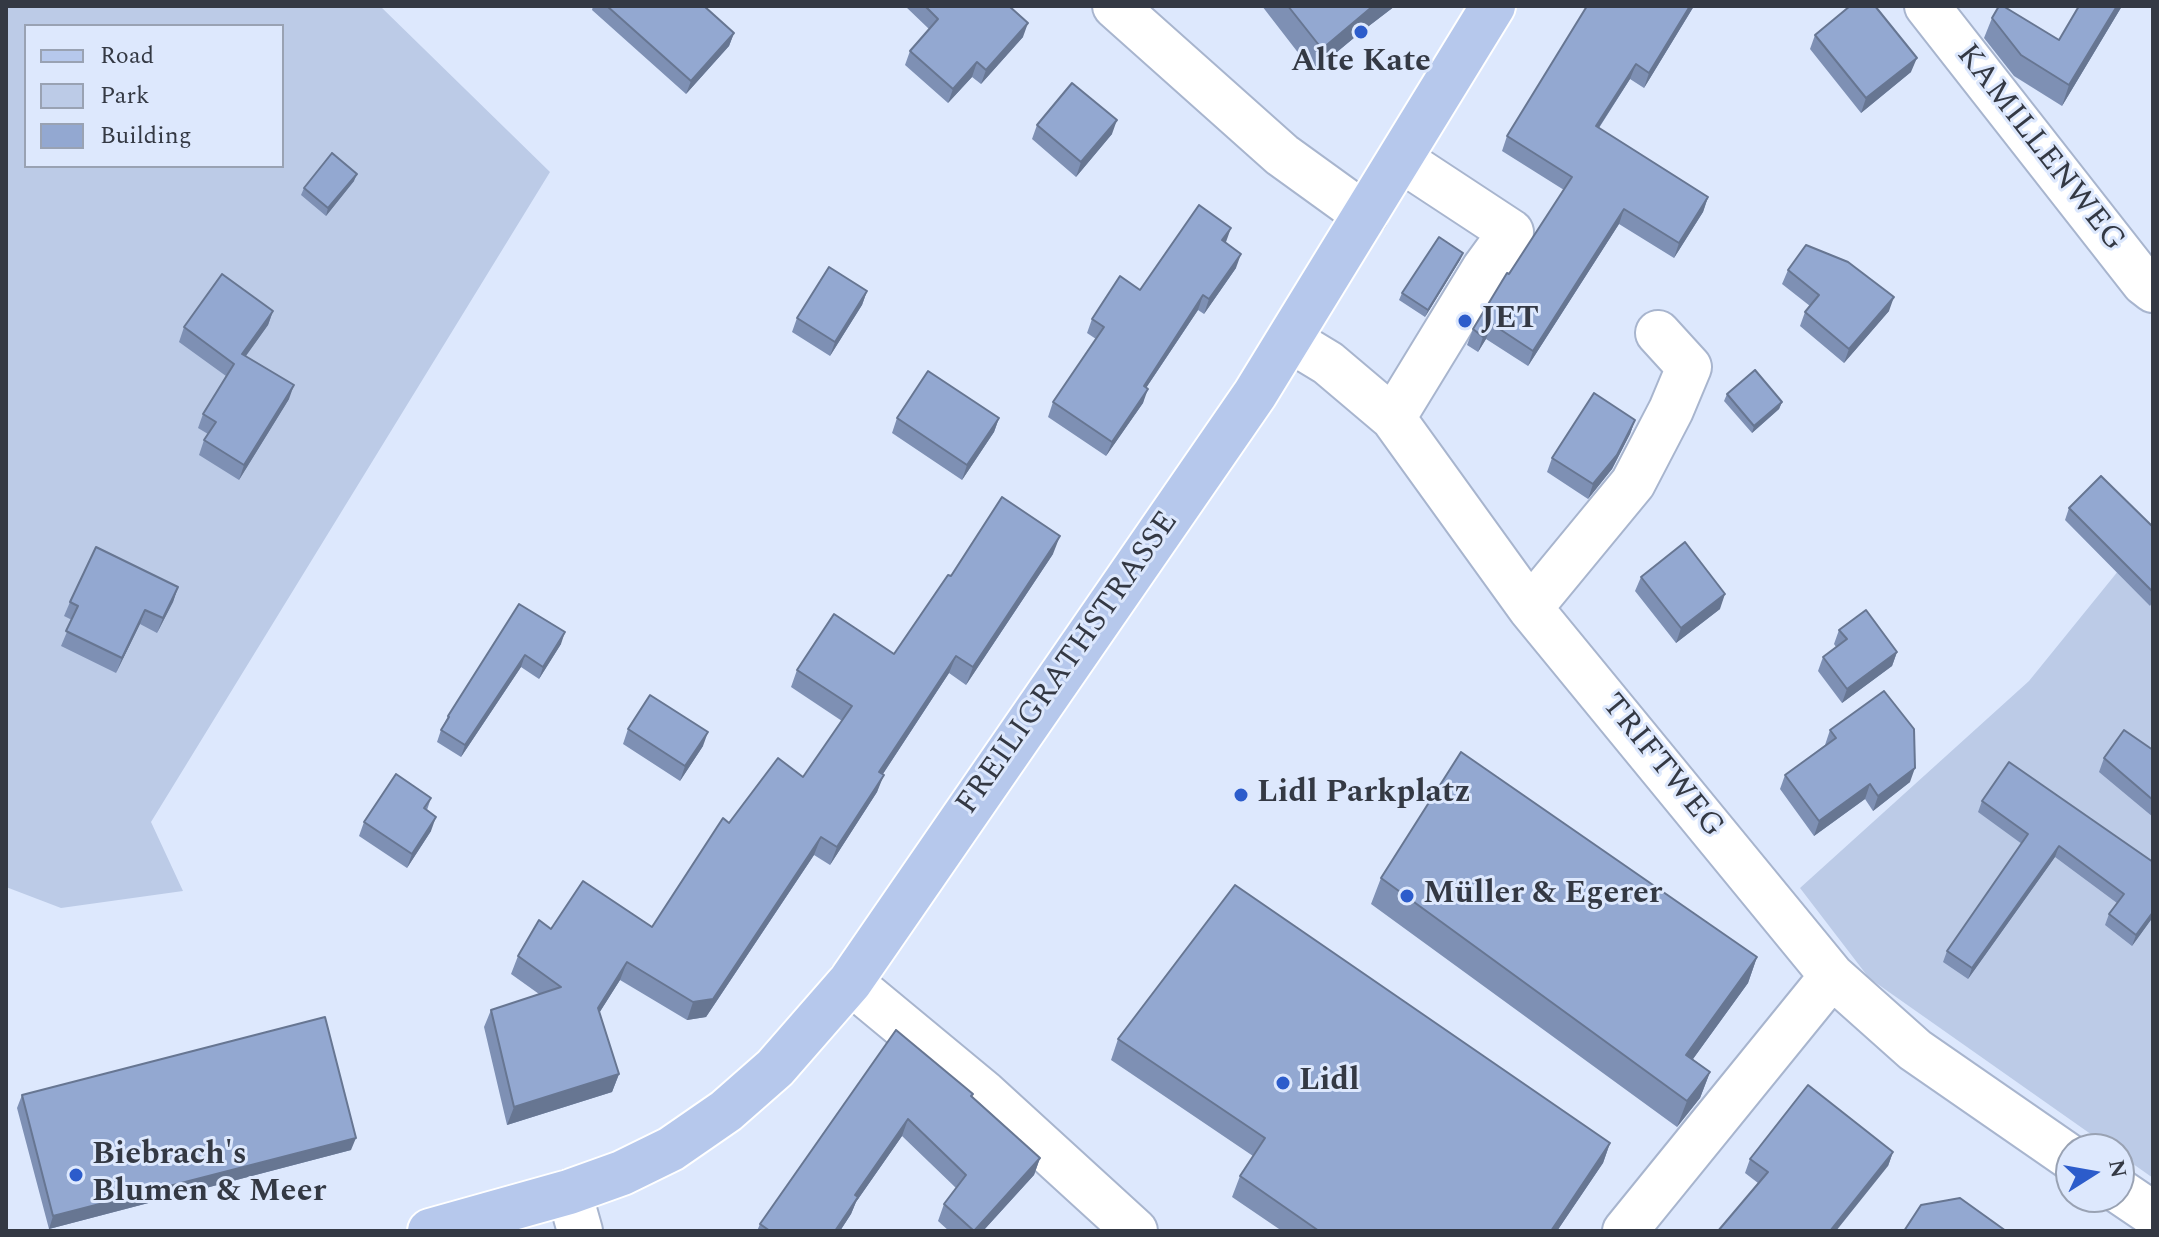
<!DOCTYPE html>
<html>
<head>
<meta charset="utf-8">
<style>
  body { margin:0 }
  #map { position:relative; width:2159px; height:1237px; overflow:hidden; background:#dde8fd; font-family:Spectral,serif }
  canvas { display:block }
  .frame { position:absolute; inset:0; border:8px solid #343944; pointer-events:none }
  .legend { position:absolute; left:24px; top:24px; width:260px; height:144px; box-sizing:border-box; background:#dde8fd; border:2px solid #99a2b3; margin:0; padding:10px 14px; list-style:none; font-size:24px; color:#343944 }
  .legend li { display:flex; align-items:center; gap:16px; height:40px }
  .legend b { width:40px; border:2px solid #99a2b3 }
  .north { position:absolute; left:2055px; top:1133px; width:80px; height:80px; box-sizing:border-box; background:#dde8fd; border:2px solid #99a2b3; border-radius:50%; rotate:79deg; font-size:22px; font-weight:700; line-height:32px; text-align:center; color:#343944 }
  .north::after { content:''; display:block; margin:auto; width:28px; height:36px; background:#2c5ccb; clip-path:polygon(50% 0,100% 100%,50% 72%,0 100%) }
</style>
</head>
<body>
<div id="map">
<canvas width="2159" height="1237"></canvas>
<div class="frame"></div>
<ul class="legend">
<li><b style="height:10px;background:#b6c8ec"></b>Road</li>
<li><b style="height:22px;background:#bccbe7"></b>Park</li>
<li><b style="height:22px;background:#93a8d1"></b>Building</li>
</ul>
<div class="north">N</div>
</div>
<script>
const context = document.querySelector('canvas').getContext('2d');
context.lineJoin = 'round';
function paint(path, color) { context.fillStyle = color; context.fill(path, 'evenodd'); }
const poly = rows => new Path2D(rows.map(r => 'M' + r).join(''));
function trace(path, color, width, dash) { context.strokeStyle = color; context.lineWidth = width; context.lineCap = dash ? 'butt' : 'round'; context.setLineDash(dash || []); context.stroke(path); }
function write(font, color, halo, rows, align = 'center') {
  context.font = font + ' Spectral,serif'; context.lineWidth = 6; context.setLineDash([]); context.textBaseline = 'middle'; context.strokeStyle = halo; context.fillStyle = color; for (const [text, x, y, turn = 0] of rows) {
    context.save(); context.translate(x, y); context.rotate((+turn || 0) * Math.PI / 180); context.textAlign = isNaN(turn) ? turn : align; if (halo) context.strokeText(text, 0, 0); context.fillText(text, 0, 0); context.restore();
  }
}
paint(poly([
  [6,6,380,6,550,172,151,822,183,891,61,908,6,887],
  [26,26,282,26,282,166,26,166],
  [2153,528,2153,1178,2119,1154,2119,1149,2112,1149,1869,978,1800,888,2029,681]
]), '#bccbe7');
const minor = poly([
  [1115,6,1282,155,1365,215],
  [1927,6,2144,283,2153,290],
  [1290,340,1328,363,1393,418,1530,608,1832,976,1915,1050,2071,1158],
  [1393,418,1484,269,1511,232,1400,159],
  [1530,608,1633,483,1671,410,1689,367,1658,333],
  [850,982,984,1093,1135,1231],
  [2119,1191,2153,1214],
  [569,1192,580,1231],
  [1625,1231,1832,976]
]);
const major = poly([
  [430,1231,569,1192,622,1173,671,1149,726,1111,775,1068,850,982,1255,394,1493,6]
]);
trace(minor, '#a8b5ce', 48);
trace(major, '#fff', 48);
trace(minor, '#fff', 44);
trace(major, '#b6c8ec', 44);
paint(poly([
  [593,6,704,6,734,33,729,46,686,94,592,10],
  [905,6,1009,6,1023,37,981,84,972,77,948,103,905,65,910,51,929,29],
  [1262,6,1395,6,1361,32,1313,72],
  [1587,6,1694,6,1644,88,1630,79,1599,128,1708,197,1703,212,1674,258,1619,224,1528,366,1486,339,1478,352,1467,345,1473,329,1564,190,1502,151,1507,136],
  [2122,6,2062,106,2014,76,1984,38,1992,18,2059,40],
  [1815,35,1911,72,1861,113,1810,49],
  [1037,125,1112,134,1076,177,1032,139],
  [354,181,326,216,301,195,304,188],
  [1225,243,1236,268,1204,314,1198,310,1146,388,1143,403,1106,456,1048,417,1053,402,1096,339,1087,333,1092,319,1140,290],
  [1463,253,1460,260,1425,317,1399,300,1402,293],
  [1788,270,1889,311,1844,363,1800,326,1805,312,1810,306,1782,284],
  [867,291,862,305,830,356,792,332,797,318],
  [273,311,268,325,246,356,289,399,239,480,199,455,204,440,208,434,198,428,203,414,226,376,179,342,184,327],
  [1727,394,1782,402,1779,409,1752,433,1724,401],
  [897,418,999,418,994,432,962,480,892,433],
  [1635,420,1630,434,1612,469,1588,499,1547,472,1552,458],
  [2069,508,2153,527,2153,601,2150,606,2065,520],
  [1053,554,966,685,949,673,883,774,877,792,830,865,814,855,706,1017,687,1020,620,980,599,1013,619,1074,612,1092,507,1125,484,1027,491,1010,539,994,511,974,518,956,551,929,652,927,729,823,803,777,842,721,791,687,797,670,894,654,951,576],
  [1641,577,1720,609,1676,643,1635,591],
  [178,587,173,602,157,633,140,624,116,673,61,646,72,620,64,616,70,602],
  [519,604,561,644,539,679,521,667,461,757,437,742,441,730,448,716],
  [1839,630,1897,652,1892,666,1842,703,1818,671,1823,657,1836,647,1834,644],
  [628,729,703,746,680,781,623,744],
  [1830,730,1910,782,1873,811,1865,799,1814,836,1780,789,1785,775,1825,745],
  [2153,750,2153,817,2099,772,2104,758],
  [431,798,427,810,431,831,407,868,359,836,364,822],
  [1982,801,2153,862,2153,917,2132,946,2105,925,2109,914,2117,903,2055,857,1968,979,1943,962,1947,951,2022,844,1978,812],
  [1381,878,1757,957,1748,983,1693,1059,1710,1072,1700,1098,1677,1127,1371,904],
  [896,1030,973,1094,972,1096,1040,1158,1034,1175,983,1231,949,1231,938,1221,944,1204,956,1188,902,1136,856,1202,851,1214,840,1231,757,1231,760,1224],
  [1118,1039,1610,1143,1603,1163,1557,1231,1282,1231,1232,1197,1240,1176,1253,1156,1111,1060],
  [22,1095,351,1150,49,1229,17,1108],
  [1893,1152,1888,1166,1758,1183,1745,1173,1750,1159]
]), '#7e90b4');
paint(poly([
  [1373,6,1395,6,1361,32,1313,72,1322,49],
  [1690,6,1694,6,1644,88,1649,73],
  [2117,6,2122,6,2062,106,2069,85],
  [1028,23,1023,37,981,84,986,70],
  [734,33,729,46,686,94,691,81],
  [1917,58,1911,72,1861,113,1866,98],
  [977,62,972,77,948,103,953,89],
  [1636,64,1630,79,1590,141,1596,126],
  [1117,120,1112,134,1076,177,1081,162],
  [357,174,354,181,326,216,328,208],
  [1708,197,1703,212,1674,258,1679,243],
  [1624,209,1619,224,1528,366,1533,351],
  [1231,228,1226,242,1217,255,1222,240],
  [1463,253,1460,260,1425,317,1428,310],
  [1241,254,1236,268,1204,314,1209,299],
  [867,291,862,305,830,356,835,342],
  [1203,295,1198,310,1138,400,1144,386],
  [1894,297,1889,311,1844,363,1849,349],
  [273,311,268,325,237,368,242,354],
  [1492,324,1486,339,1478,352,1483,337],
  [294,385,289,399,239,480,244,465],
  [1148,389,1143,403,1106,456,1112,442],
  [1782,402,1779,409,1752,433,1754,426],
  [999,418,994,432,962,480,967,465],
  [1635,420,1630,434,1612,469,1588,499,1593,484],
  [1060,536,1053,554,966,685,973,667],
  [178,587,173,602,157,633,163,618],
  [1725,594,1720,609,1676,643,1681,628],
  [145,610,140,624,116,673,122,658],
  [565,632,561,644,539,679,543,667],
  [1897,652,1892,666,1842,703,1847,689],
  [525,655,521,667,461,757,465,745],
  [956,656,949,673,873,789,879,772],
  [708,732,703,746,680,781,685,766],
  [1915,768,1910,782,1873,811,1878,796],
  [884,775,877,792,830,865,837,847],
  [1870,784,1865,799,1814,836,1819,821],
  [436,817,431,831,407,868,412,854],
  [821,837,814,855,706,1017,687,1020,693,1002],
  [2059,846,2055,857,1968,979,1972,968],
  [2153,912,2153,917,2132,946,2136,935],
  [1757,957,1748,983,1677,1081,1686,1055],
  [627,962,620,980,591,1026,598,1008],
  [1710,1072,1700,1098,1677,1127,1687,1101],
  [619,1074,612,1092,507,1125,514,1107],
  [908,1119,902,1136,856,1202,851,1214,840,1231,835,1231,855,1195],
  [356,1138,351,1150,49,1229,53,1216],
  [1610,1143,1603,1163,1557,1231,1551,1231],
  [1893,1152,1888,1166,1836,1231,1830,1231],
  [1040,1158,1034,1175,983,1231,974,1231]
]), '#677692');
const building = poly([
  [607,6,704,6,734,33,691,81,607,6],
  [925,6,1009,6,1028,23,986,70,977,62,953,89,910,51,938,19,925,6],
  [1288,6,1373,6,1322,49,1288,6],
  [1587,6,1690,6,1649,73,1636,64,1596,126,1708,197,1679,243,1624,209,1533,351,1492,324,1483,337,1473,329,1507,273,1509,274,1572,177,1507,136,1587,6],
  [1850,6,1875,6,1917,58,1866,98,1815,35,1850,6],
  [1999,6,2003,6,2059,40,2079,6,2117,6,2069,85,2021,55,1992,18,1999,6],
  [1072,83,1117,120,1081,162,1037,125,1072,83],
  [332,153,357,174,328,208,304,188,332,153],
  [1199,205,1231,228,1222,240,1241,254,1209,299,1203,295,1144,386,1148,389,1112,442,1053,402,1104,327,1092,319,1120,276,1140,290,1199,205],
  [1439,237,1463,253,1428,310,1402,293,1439,237],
  [1806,245,1848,262,1894,297,1849,349,1805,312,1819,295,1788,270,1806,245],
  [829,267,867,291,835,342,797,318,829,267],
  [222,274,273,311,242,354,294,385,244,465,204,440,216,422,203,414,234,364,184,327,222,274],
  [1755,370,1782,402,1754,426,1727,394,1755,370],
  [928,371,999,418,967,465,897,418,928,371],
  [1594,393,1635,420,1617,455,1593,484,1552,458,1594,393],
  [2101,476,2153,527,2153,592,2069,508,2101,476],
  [1002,497,1060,536,973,667,956,656,879,772,884,775,837,847,821,837,713,999,693,1002,627,962,598,1008,619,1074,514,1107,491,1010,561,987,518,956,539,920,551,929,583,881,652,927,723,818,729,823,778,758,803,777,852,706,797,670,834,614,894,654,948,575,951,576,1002,497],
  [1685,542,1725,594,1681,628,1641,577,1685,542],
  [96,547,178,587,163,618,145,610,122,658,66,631,78,606,70,602,96,547],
  [519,604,565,632,543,667,525,655,465,745,441,730,449,717,448,716,519,604],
  [1866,610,1897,652,1847,689,1823,657,1847,639,1839,630,1866,610],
  [1884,691,1914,729,1915,768,1878,796,1870,784,1819,821,1785,775,1836,738,1830,730,1884,691],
  [650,695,708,732,685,766,628,729,650,695],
  [2124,730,2153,750,2153,800,2104,758,2124,730],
  [1461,752,1757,957,1686,1055,1710,1072,1687,1101,1381,878,1461,752],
  [2009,762,2153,862,2153,912,2136,935,2109,914,2124,894,2059,846,1972,968,1947,951,2028,834,1982,801,2009,762],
  [396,774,431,798,424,808,436,817,412,854,364,822,396,774],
  [1235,885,1610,1143,1551,1231,1319,1231,1240,1176,1265,1138,1118,1039,1235,885],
  [325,1017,356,1138,53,1216,22,1095,325,1017],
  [896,1030,973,1094,971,1096,1040,1158,974,1231,944,1204,966,1175,908,1119,855,1195,858,1197,835,1231,770,1231,760,1224,896,1030],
  [1808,1085,1893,1152,1830,1231,1718,1231,1768,1172,1750,1159,1808,1085],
  [1960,1198,2006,1231,1904,1231,1921,1205,1960,1198]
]);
paint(building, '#93a8d1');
trace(building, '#677692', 2);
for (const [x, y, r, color] of [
  [1361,32,8,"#2c5ccb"],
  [1465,321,8,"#2c5ccb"],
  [1241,795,8,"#2c5ccb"],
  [1407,896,8,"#2c5ccb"],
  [1283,1083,8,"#2c5ccb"],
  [76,1175,8,"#2c5ccb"]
]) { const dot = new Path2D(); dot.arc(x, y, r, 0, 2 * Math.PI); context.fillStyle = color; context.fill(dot); trace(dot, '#dde8fd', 3); }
write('bold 32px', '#343944', '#dde8fd', [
  ["Alte Kate",1361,64,"center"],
  ["JET",1481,321],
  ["Lidl Parkplatz",1257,795],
  ["Müller & Egerer",1423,896],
  ["Lidl",1299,1083],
  ["Biebrach's",92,1157],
  ["Blumen & Meer",92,1194]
], 'left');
write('32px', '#343944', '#dde8fd', [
  ["KAMILLENWEG",2039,149,52],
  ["FREILIGRATHSTRASSE",1069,664,-55],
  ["TRIFTWEG",1661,767,51]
]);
</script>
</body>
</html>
